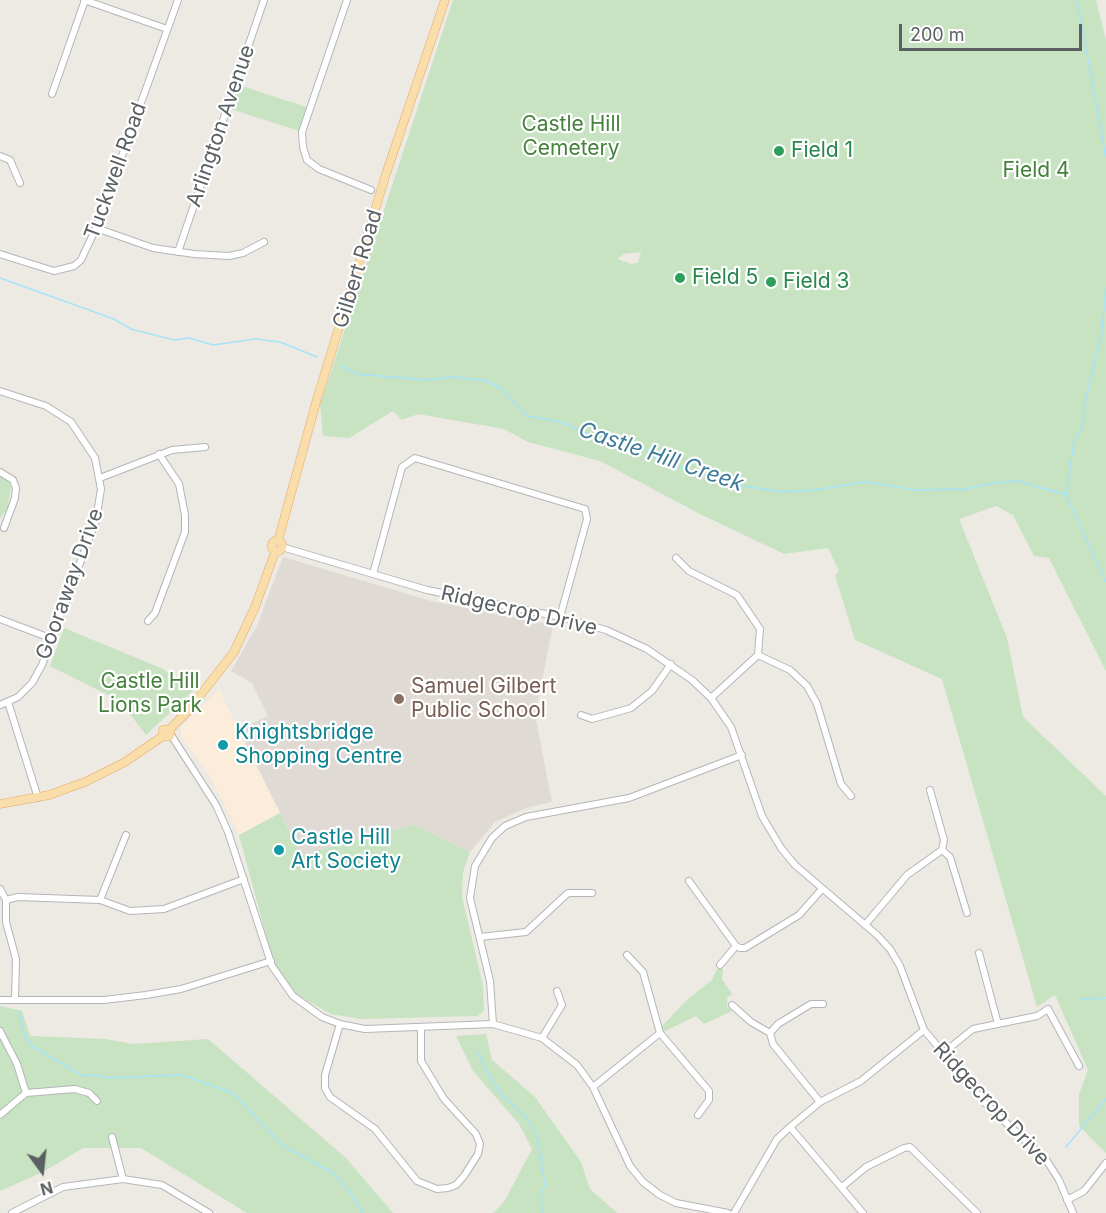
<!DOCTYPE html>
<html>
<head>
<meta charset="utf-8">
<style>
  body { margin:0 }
  #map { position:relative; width:1106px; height:1213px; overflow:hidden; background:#ede9e3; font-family:Inter,sans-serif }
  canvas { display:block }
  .north { position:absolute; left:12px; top:1141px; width:60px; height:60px; -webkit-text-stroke:4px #fff; paint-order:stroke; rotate:165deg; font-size:16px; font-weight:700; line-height:24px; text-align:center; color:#5b6063 }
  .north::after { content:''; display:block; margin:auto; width:21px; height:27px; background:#5b6063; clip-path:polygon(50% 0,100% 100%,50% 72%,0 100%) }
  .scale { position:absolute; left:899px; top:24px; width:183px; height:27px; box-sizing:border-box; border:3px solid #5b6063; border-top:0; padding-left:8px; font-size:18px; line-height:21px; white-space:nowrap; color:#5b6063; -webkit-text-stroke:4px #fff; paint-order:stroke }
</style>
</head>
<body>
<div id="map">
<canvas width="1106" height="1213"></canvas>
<div class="north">N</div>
<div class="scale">200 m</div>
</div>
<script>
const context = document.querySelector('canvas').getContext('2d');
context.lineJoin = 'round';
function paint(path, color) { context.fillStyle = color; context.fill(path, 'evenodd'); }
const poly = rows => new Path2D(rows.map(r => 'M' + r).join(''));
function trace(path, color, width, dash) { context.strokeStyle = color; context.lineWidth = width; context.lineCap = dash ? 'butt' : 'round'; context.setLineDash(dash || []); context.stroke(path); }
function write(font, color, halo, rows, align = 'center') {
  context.font = font + ' Inter,sans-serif'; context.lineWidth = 4.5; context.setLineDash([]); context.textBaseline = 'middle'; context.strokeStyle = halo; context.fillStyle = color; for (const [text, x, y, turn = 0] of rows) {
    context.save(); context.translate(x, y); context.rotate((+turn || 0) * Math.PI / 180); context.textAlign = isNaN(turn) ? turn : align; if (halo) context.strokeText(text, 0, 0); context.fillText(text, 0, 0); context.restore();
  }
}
paint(poly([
  [219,689,280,813,239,835,212,779,181,736,181,728]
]), '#fbedda');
paint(poly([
  [283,557,431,601,553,625,535,715,552,802,526,808,495,822,470,852,414,825,301,855,239,730,268,716,252,683,231,671,257,626]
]), '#e0dad4');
paint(poly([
  [453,0,1096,0,1106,40,1106,671,1049,558,1034,556,1013,515,996,506,959,519,1007,638,1023,717,1106,796,1106,1153,1079,1126,1079,1094,1088,1070,1055,995,1037,1007,942,679,855,640,835,575,839,571,828,548,784,554,700,514,600,461,528,442,504,429,418,414,402,420,393,411,349,438,323,436,320,405],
  [641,252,638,263,631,264,617,259,624,254],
  [239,85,306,107,299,131,231,109],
  [0,476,9,482,11,488,7,509,0,518],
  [64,628,163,669,194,690,146,735,120,701,50,666],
  [280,813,301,855,414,825,470,852,463,872,462,897,483,986,484,1010,478,1016,361,1019,331,1014,297,995,274,965,239,835],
  [717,969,723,969,722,979,732,994,727,998,727,1007,732,1011,704,1024,696,1016,663,1032,661,1027,687,1000,712,980],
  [0,1006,22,1011,30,1036,105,1039,133,1044,208,1039,346,1158,393,1213,247,1213,141,1148,83,1148,43,1172,0,1191],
  [486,1034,492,1060,535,1097,581,1162,590,1189,617,1213,493,1213,504,1202,532,1149,519,1124,473,1071,456,1036]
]), '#c7e3c1');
trace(poly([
  [1077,0,1106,157],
  [0,278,114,319,131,329,174,340,189,338,213,345,256,339,280,342,317,357],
  [1106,288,1102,332,1084,406,1083,424,1074,442,1066,495,1106,582],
  [340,366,357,374,427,380,452,377,487,381,502,389,527,416,561,422,616,446,646,450,660,461,737,485,782,492,815,490,865,482,917,490,966,489,992,483,1018,481,1066,495],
  [1080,999,1106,998],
  [19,1011,25,1037,32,1046,83,1076,95,1075,109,1078,182,1075,233,1093,282,1145,333,1173,350,1192,363,1213],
  [477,1050,486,1071,502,1095,527,1118,537,1136,545,1185,541,1193,542,1213],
  [1066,1147,1106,1099]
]), '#a7e4f9', 1.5);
const minor = poly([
  [84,0,167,29],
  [347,0,302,132,303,147,307,160,319,169,371,190],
  [52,94,85,0],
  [0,156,10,160,20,183],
  [96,228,153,248,194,254,229,256,243,253,264,242],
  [178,252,264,0],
  [0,254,54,271,74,266,81,260,96,228,178,0],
  [0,391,46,406,71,422,95,458,101,489,96,520,42,665,32,683,18,697,0,705],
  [0,472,13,480,16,488,15,498,4,528],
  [100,478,172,450,205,447],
  [282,547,427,590,560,617,606,630,647,649,692,680,711,698,731,727,762,816,781,848,795,865,877,935,890,949,900,966,924,1030,984,1102,1047,1161,1059,1180,1073,1213],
  [676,558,689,571,737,595,760,629,758,655,711,698],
  [373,574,402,467,415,458,585,509,587,519,560,617],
  [0,619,50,638],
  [148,621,155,613,185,532,185,515,179,484,159,454],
  [758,655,790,670,807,686,817,704,841,784,851,796],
  [8,702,38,798],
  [581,715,592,719,631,708,652,691,671,664],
  [171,735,216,805,228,832,272,966,293,996,322,1017,340,1024,365,1029,493,1024,542,1038,577,1065,593,1087,630,1166,643,1182,660,1195,676,1203,728,1213],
  [930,790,944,840,942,850,950,857,967,913],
  [689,881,736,946,740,948,745,948,799,915,822,889],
  [0,889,6,900],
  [100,900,126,835],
  [865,925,907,875,942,850],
  [480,937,526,932,568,893,592,893],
  [979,953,998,1024],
  [627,955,643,972,660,1033,709,1091,709,1100,698,1115],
  [720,965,736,946],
  [0,1000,104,1000,146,995,181,989,271,961],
  [15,1000,16,959,6,922,6,900,18,897,100,900,130,911,164,909,244,879],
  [732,1005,751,1022,770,1033],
  [340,1024,325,1075,325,1088,330,1097,375,1129,417,1181,437,1189,448,1188,456,1185,464,1176,478,1154,480,1144,476,1134,444,1099,421,1061,421,1027],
  [493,1024,490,981,470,898,475,866,492,838,505,826,526,817,629,798,742,755],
  [0,1031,17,1064,26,1093],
  [542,1038,562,1005,557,991],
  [942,1054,973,1029,1037,1016,1048,1009,1079,1066],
  [593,1087,660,1033],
  [26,1093,75,1089,89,1093,97,1101],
  [820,1102,773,1044,770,1033,778,1024,811,1004,823,1004],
  [0,1115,26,1093],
  [790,1127,863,1213],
  [112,1137,123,1179],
  [842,1187,866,1167,904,1148,910,1147,977,1213],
  [1067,1200,1084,1191,1106,1163],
  [12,1213,63,1187,123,1179,162,1185,209,1213],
  [734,1213,777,1139,790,1127,820,1102,861,1081,924,1030]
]);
const major = poly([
  '271.5 546a5.5 5.5 0 1 1 11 0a5.5 5.5 0 1 1-11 0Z',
  [278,541,317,399,386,174,445,0],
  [163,736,163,730,170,729,188,711,234,652,255,607,275,552],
  [0,804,49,795,85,782,125,762,163,736,170,736,170,729]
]);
trace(minor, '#b3b6b9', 8);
trace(major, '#e7a962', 9);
trace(minor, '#fff', 6);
trace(major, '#f9deac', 8);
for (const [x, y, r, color] of [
  [779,151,6,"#2e9e5b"],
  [680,278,6,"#2e9e5b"],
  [771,282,6,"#2e9e5b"],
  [399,699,6,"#8d6e63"],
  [223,745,6,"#0f9aa8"],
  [279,850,6,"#0f9aa8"]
]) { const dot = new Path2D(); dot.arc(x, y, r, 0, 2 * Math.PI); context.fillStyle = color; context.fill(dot); trace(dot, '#fff', 2); }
write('21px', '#44823b', '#fff', [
  ["Castle Hill",571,125],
  ["Cemetery",571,149],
  ["Field 4",1036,171],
  ["Castle Hill",150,682],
  ["Lions Park",150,706]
]);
write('21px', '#5b6063', '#fff', [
  ["Arlington Avenue",221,126,-71],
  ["Tuckwell Road",116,171,-70],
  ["Gilbert Road",358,269,-73],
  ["Gooraway Drive",70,584,-70],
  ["Ridgecrop Drive",519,611,13],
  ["Ridgecrop Drive",991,1104,47]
]);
write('21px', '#27864d', '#fff', [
  ["Field 1",791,151],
  ["Field 5",692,278],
  ["Field 3",783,282]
], 'left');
write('21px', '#785e54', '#fff', [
  ["Samuel Gilbert",411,687],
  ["Public School",411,711]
], 'left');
write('21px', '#0d838f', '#fff', [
  ["Knightsbridge",235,733],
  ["Shopping Centre",235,757],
  ["Castle Hill",291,838],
  ["Art Society",291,862]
], 'left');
write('italic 22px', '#3f7b98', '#fff', [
  ["Castle Hill Creek",661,457,19]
]);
</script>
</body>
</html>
